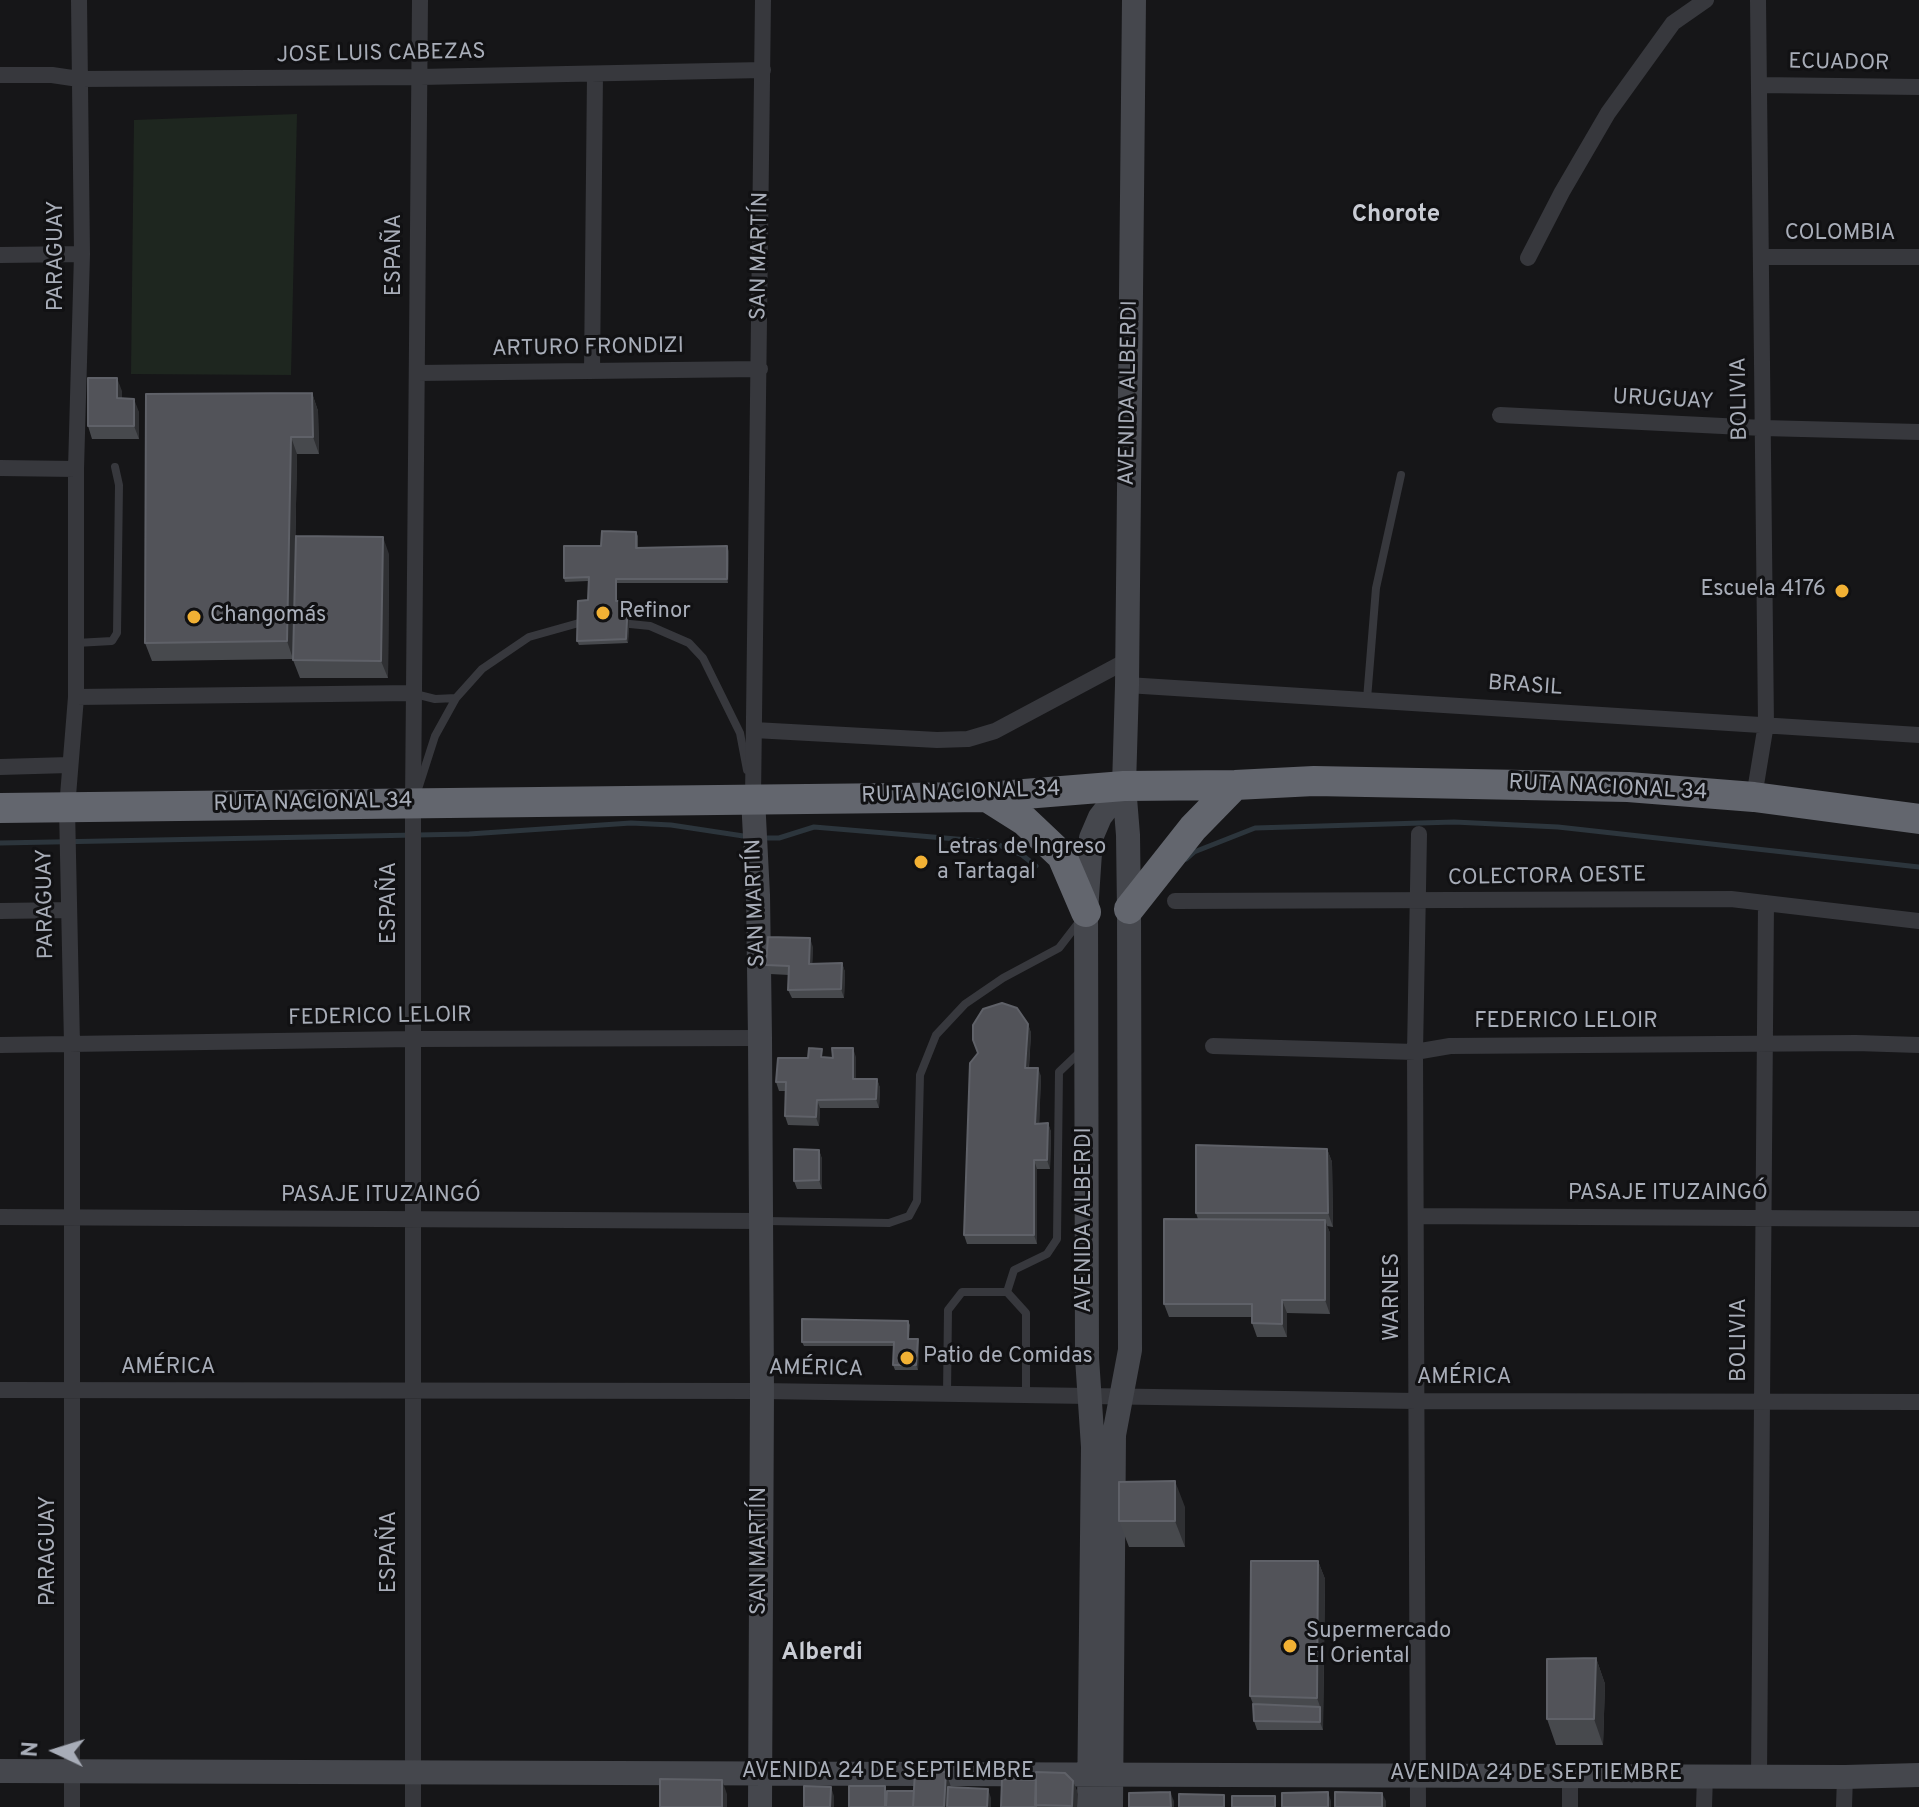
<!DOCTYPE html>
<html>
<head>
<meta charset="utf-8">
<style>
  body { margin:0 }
  #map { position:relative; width:1919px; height:1807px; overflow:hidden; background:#161618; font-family:Overpass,sans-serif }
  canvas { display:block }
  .north { position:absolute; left:16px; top:1711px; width:80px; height:80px; -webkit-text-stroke:6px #111113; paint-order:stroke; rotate:274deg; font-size:22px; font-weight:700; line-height:32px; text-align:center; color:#a8adb8 }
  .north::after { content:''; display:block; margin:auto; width:28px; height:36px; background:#a8adb8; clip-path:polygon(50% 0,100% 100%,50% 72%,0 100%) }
</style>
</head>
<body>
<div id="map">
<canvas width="1919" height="1807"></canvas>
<div class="north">N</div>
</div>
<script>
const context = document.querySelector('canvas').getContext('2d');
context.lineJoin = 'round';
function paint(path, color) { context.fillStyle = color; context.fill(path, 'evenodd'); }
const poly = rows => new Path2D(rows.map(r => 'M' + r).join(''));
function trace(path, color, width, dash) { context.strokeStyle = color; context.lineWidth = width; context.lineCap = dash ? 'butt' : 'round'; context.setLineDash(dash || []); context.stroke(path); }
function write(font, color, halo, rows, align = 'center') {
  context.font = font + ' Overpass,sans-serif'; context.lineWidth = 6; context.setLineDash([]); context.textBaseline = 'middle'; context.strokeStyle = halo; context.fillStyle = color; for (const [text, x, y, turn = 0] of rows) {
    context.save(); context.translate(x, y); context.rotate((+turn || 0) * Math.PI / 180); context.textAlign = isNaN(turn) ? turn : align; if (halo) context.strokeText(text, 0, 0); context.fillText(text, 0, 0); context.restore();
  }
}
paint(poly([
  [297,114,291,375,131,374,134,120]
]), '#1e261f');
trace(poly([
  [763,838,779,838,814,827,992,842,1022,855,1036,866],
  [0,843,469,834,631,823,671,825,750,837],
  [1186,859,1194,852,1255,828,1454,822,1558,827,1919,867]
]), '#2c353c', 5);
trace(poly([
  [620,623,650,626,689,643,703,658,740,733,747,770],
  [76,643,112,641,117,633,119,485,115,467],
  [415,694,435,699,456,698],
  [1367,699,1376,588,1401,475],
  [418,789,435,736,456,698,482,669,529,637,586,621],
  [766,1221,889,1223,909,1216,917,1201,920,1075,936,1035,965,1004,1003,978,1059,948,1079,922],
  [1007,1292,1026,1313,1026,1395],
  [947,1394,948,1310,962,1292,1007,1292,1014,1270,1047,1254,1057,1239,1059,1072,1080,1052]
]), '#37383d', 8);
trace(poly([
  [0,75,52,75,79,79,420,77,763,70],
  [1759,85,1919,87],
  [0,255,82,254],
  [1762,257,1919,257],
  [1528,258,1562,192,1608,113,1673,23,1706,0],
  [592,371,595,74],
  [417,373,760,369],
  [1500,415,1763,428,1919,432],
  [0,468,76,469],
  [1127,685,1919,735],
  [76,697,414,693],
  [754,730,937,740,968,739,995,731,1128,660],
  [0,767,69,765],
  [1754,797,1766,724,1758,0],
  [753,798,763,0],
  [1175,901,1731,899,1919,921],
  [0,911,69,910],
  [0,1045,413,1039,760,1038],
  [1213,1046,1415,1052,1450,1046,1856,1043,1919,1045],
  [1417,1216,1919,1219],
  [0,1217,761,1221],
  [0,1390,762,1391,1416,1401,1919,1402],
  [1759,1776,1766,903],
  [72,1807,72,1044,67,808,76,697,76,469,82,254,79,0],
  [413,1807,413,803,420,0],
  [1418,1807,1415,1052,1419,834],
  [1570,1807,1570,1776],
  [1704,1807,1705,1776],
  [1844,1807,1845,1777]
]), '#37383d', 16);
trace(poly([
  [753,798,758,895,760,1038,762,1391,760,1807],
  [0,1771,1845,1777,1919,1775],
  [1089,1807,1093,1447,1087,1358,1086,912,1091,838,1100,817,1124,786],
  [1111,1807,1114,1435,1130,1350,1129,909,1128,835,1124,786,1127,685,1134,0]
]), '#45474d', 24);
trace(poly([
  [987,797,1025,821,1062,856,1086,912],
  [0,808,987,797,1124,786,1235,785,1314,781,1628,787,1754,797,1919,819],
  [1129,909,1193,828,1235,785]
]), '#63666e', 30);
paint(poly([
  [122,391,122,398,139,412,139,439,92,439,88,426],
  [312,393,318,411,319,454,297,454,293,659,152,661,145,643],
  [636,532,638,536,638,548,729,551,728,583,617,583,617,601,630,606,628,643,579,645,577,641,588,600,588,581,565,582,564,578],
  [389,554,388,678,300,678,293,660],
  [813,947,812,964,842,963,845,972,844,998,792,998,788,990,789,975,770,974,766,965],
  [1028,1024,1031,1033,1029,1068,1041,1076,1039,1124,1048,1123,1051,1132,1050,1169,1037,1169,1037,1244,967,1244,964,1235,978,1054],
  [856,1057,856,1079,877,1079,880,1088,879,1108,820,1108,819,1126,788,1125,785,1116,785,1091,779,1091,776,1082,825,1058],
  [1327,1149,1332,1162,1333,1227,1327,1226,1330,1233,1330,1314,1287,1313,1287,1337,1257,1337,1252,1323,1252,1317,1169,1317,1164,1304,1198,1219,1196,1213],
  [819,1150,822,1159,822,1189,797,1189,794,1181],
  [908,1321,910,1325,909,1339,918,1339,919,1344,918,1370,895,1370,893,1365,894,1346,804,1346,802,1342],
  [1185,1507,1185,1547,1129,1547,1119,1521],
  [1318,1561,1325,1579,1323,1730,1257,1730,1254,1721,1253,1704,1250,1696],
  [1596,1658,1605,1684,1603,1745,1556,1745,1547,1719],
  [1073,1781,1078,1794,1077,1807,1001,1807]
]), '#47494d');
paint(poly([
  [117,378,122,391,122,412,117,398],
  [312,393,318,411,319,454,313,437],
  [134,399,139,412,139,439,134,426],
  [291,437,297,454,293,659,287,641],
  [383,537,389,554,388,678,381,661],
  [727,546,729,551,728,583,727,579],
  [628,601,630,606,628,643,626,639],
  [810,938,813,947,812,972,809,964],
  [842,963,845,972,844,998,841,989],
  [1028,1024,1031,1033,1028,1077,1025,1068],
  [853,1048,856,1057,856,1088,853,1079],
  [1038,1068,1041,1076,1039,1132,1035,1124],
  [877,1079,880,1088,879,1108,876,1099],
  [817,1100,820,1108,819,1126,816,1117],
  [1048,1123,1051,1132,1050,1169,1047,1160],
  [1327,1149,1332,1162,1333,1227,1328,1213],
  [819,1150,822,1159,822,1189,819,1180],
  [1034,1160,1037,1169,1037,1244,1034,1235],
  [1325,1220,1330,1233,1330,1314,1325,1300],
  [1282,1300,1287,1313,1287,1337,1282,1324],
  [918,1339,919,1344,918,1370,916,1365],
  [1175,1481,1185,1507,1185,1547,1175,1521],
  [1318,1561,1325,1579,1323,1715,1317,1698],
  [1596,1658,1605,1684,1603,1745,1594,1719],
  [1320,1707,1323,1715,1323,1730,1320,1722],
  [946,1772,952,1790,951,1807,944,1807],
  [722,1780,727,1794,727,1807,722,1807],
  [1073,1781,1078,1794,1077,1807,1073,1807],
  [831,1787,834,1796,834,1807,830,1807],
  [988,1789,991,1798,991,1807,987,1807],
  [1170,1792,1174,1801,1174,1807,1171,1807],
  [1328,1792,1331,1801,1331,1807,1328,1807],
  [1382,1793,1386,1801,1386,1807,1382,1807]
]), '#2f3033');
const building = poly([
  [88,378,117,378,117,398,134,399,134,426,88,426,88,378],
  [312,393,313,437,291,437,287,641,145,643,146,394,312,393],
  [602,531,636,532,636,548,727,546,727,579,616,579,616,601,628,601,626,639,577,641,578,601,588,600,589,577,564,578,564,546,601,546,602,531],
  [296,536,383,537,381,661,293,660,296,536],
  [768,937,810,938,809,964,842,963,841,989,788,990,789,966,766,965,768,937],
  [1002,1003,1017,1008,1028,1024,1025,1068,1038,1068,1035,1124,1048,1123,1047,1160,1034,1160,1034,1235,964,1235,970,1063,978,1053,973,1040,973,1025,983,1009,1002,1003],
  [809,1048,822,1049,821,1057,833,1058,832,1048,853,1048,853,1079,877,1079,876,1099,817,1100,816,1117,785,1116,786,1082,776,1082,778,1058,808,1058,809,1048],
  [1196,1145,1327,1149,1328,1213,1196,1213,1196,1145],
  [794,1149,819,1150,819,1180,794,1181,794,1149],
  [1164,1219,1325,1220,1325,1300,1282,1300,1282,1324,1252,1323,1252,1304,1164,1304,1164,1219],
  [802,1319,908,1321,908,1339,918,1339,916,1365,893,1365,894,1342,802,1342,802,1319],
  [1175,1481,1175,1521,1119,1521,1119,1482,1175,1481],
  [1251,1561,1318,1561,1317,1698,1250,1696,1251,1561],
  [1596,1658,1594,1719,1547,1719,1547,1659,1596,1658],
  [1253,1704,1320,1707,1320,1722,1254,1721,1253,1704],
  [915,1771,946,1772,944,1807,913,1807,915,1771],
  [1036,1772,1065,1773,1073,1781,1072,1806,1035,1805,1036,1772],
  [660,1779,722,1780,722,1807,660,1807,660,1779],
  [1002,1779,1036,1780,1036,1807,1001,1807,1002,1779],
  [804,1786,831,1787,830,1807,804,1807,804,1786],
  [849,1786,885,1786,885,1807,849,1807,849,1786],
  [948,1787,988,1789,987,1807,947,1807,948,1787],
  [887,1791,914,1791,913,1807,886,1807,887,1791],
  [1170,1792,1171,1807,1129,1807,1129,1793,1170,1792],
  [1328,1792,1328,1807,1282,1807,1282,1793,1328,1792],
  [1335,1792,1382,1793,1382,1807,1335,1807,1335,1792],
  [1179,1794,1224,1795,1224,1807,1179,1807,1179,1794],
  [1232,1796,1275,1796,1275,1807,1232,1807,1232,1796]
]);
paint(building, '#525359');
trace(building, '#5f6168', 2);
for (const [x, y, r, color] of [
  [1842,591,8,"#f2b134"],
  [603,613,8,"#f2b134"],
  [194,617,8,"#f2b134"],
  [921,862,8,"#f2b134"],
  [907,1358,8,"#f2b134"],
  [1290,1646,8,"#f2b134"]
]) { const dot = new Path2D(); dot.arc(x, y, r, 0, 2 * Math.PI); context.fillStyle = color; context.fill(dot); trace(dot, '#111113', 3); }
write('22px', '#a8adb8', '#111113', [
  ["JOSE LUIS CABEZAS",381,55,-1],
  ["ECUADOR",1839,64,1],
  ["COLOMBIA",1840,235],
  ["ESPAÑA",396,255,-90],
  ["PARAGUAY",58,256,-90],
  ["SAN MARTÍN",761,256,-89],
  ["ARTURO FRONDIZI",588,349,-1],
  ["AVENIDA ALBERDI",1130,393,-89],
  ["BOLIVIA",1741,399,-91],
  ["URUGUAY",1663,401,3],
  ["BRASIL",1525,687,4],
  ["RUTA NACIONAL 34",1608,789,3],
  ["RUTA NACIONAL 34",961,794,-2],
  ["RUTA NACIONAL 34",313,804,-1],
  ["COLECTORA OESTE",1547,878,-1],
  ["ESPAÑA",391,903,-90],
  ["SAN MARTÍN",757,903,-92],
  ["PARAGUAY",47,904,-91],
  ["FEDERICO LELOIR",380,1018,-1],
  ["FEDERICO LELOIR",1566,1023],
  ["PASAJE ITUZAINGÓ",1668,1195],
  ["PASAJE ITUZAINGÓ",381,1197],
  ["AVENIDA ALBERDI",1086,1220,-90],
  ["WARNES",1394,1297,-90],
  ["BOLIVIA",1741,1340,-90],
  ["AMÉRICA",168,1369],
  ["AMÉRICA",816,1370,1],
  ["AMÉRICA",1464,1379],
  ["PARAGUAY",50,1551,-90],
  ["SAN MARTÍN",761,1551,-90],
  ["ESPAÑA",391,1552,-90],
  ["AVENIDA 24 DE SEPTIEMBRE",888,1773],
  ["AVENIDA 24 DE SEPTIEMBRE",1536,1775]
]);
write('22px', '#a8adb8', '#111113', [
  ["Escuela 4176",1826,591,"right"],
  ["Refinor",619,613],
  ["Changomás",210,617],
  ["Letras de Ingreso",937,849],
  ["a Tartagal",937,874],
  ["Patio de Comidas",923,1358],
  ["Supermercado",1306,1633],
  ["El Oriental",1306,1658]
], 'left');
write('bold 24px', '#c9ccd4', '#111113', [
  ["Chorote",1396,216],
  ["Alberdi",822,1654]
]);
</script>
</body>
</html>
